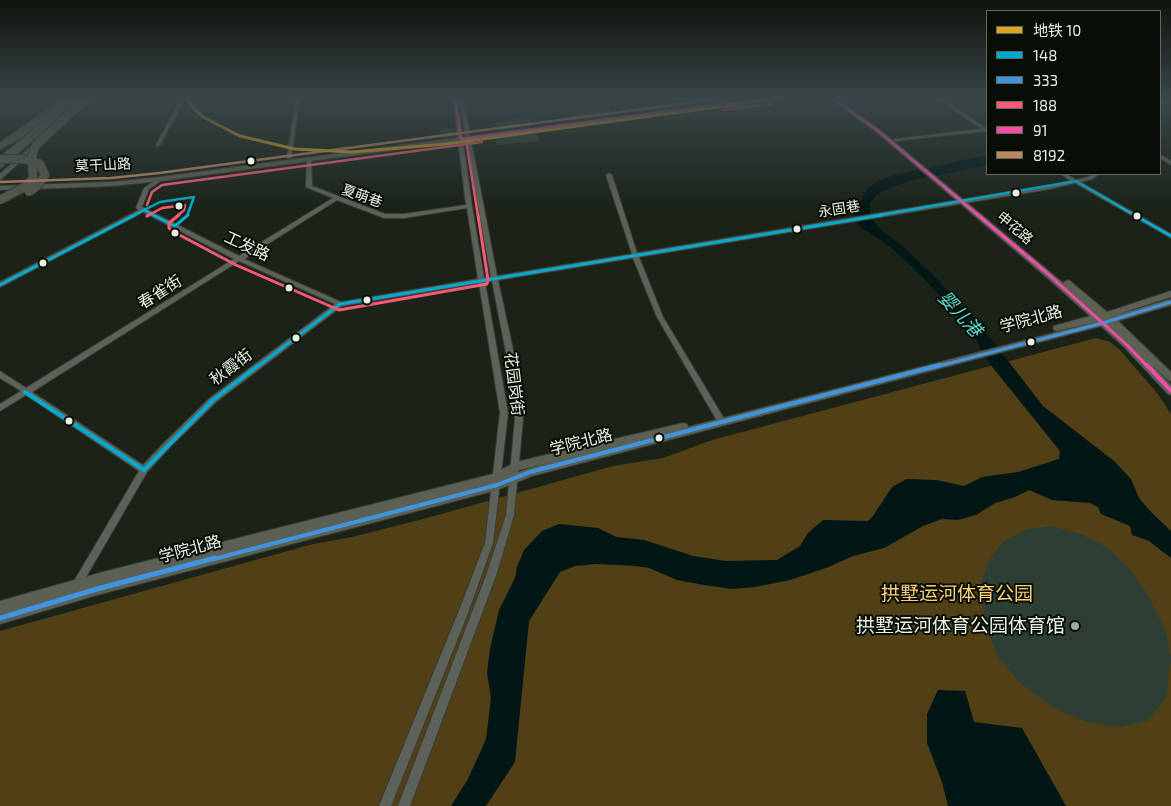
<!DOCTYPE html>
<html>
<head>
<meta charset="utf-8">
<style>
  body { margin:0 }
  #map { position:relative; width:1171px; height:806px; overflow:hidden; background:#1b2318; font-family:"Exo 2","Noto Sans SC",sans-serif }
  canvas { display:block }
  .legend { position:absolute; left:986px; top:10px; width:175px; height:165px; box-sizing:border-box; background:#080e06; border:1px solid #62695f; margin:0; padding:6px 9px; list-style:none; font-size:15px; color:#e9f1e5 }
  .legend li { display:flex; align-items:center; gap:10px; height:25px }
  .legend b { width:25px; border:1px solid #62695f }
</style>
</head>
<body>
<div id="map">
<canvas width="1171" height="806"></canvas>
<ul class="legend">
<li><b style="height:6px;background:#daa520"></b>地铁 10</li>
<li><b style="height:6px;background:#00a9ce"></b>148</li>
<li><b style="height:6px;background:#4094de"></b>333</li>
<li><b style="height:6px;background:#f75a77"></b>188</li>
<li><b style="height:6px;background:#f54da8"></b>91</li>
<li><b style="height:6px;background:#bb8660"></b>8192</li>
</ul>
</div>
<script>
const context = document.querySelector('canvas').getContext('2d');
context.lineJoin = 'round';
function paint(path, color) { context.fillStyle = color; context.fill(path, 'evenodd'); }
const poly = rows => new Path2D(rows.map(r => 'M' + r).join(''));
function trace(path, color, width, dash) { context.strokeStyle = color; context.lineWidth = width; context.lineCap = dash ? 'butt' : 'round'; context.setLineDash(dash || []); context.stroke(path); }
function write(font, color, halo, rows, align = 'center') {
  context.font = font + ' "Exo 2","Noto Sans SC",sans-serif'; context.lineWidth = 4; context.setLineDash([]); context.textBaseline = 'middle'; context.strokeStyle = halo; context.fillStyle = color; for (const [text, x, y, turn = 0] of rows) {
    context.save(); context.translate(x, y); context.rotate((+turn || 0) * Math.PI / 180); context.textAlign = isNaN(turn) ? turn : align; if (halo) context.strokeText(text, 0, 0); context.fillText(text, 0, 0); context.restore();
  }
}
paint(poly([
  [1096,338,1110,342,1120,350,1157,393,1171,414,1171,806,0,806,0,631,313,544,352,537,427,518,613,466,663,458,712,440]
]), '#513f16');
paint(poly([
  [987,155,987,165,909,181,883,191,876,195,870,204,870,217,881,230,903,247,931,273,977,321,1043,406,1114,461,1131,479,1139,498,1152,513,1171,531,1171,558,1149,541,1132,535,1130,526,1101,514,1098,507,1090,503,1052,500,1029,490,1015,497,995,503,976,515,958,520,942,519,923,526,884,548,853,556,826,568,790,580,755,587,732,589,704,585,677,580,649,568,636,566,596,564,575,566,560,572,529,621,515,762,486,806,451,806,468,779,486,739,491,698,487,673,490,649,499,610,515,578,517,567,524,550,542,531,559,524,598,528,616,537,644,540,693,556,726,561,777,560,800,546,808,533,823,520,868,521,873,516,892,487,907,479,936,480,964,486,982,477,1018,472,1059,459,1060,451,990,364,969,328,919,273,888,245,863,229,856,221,855,211,868,188,878,181,894,175],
  [938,690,965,691,974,722,1022,728,1066,806,948,806,942,782,927,743,927,714]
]), '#021715');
paint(poly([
  [746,98,749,98,546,124,575,120,570,114,609,108,614,115,639,112,639,104,663,105,672,107],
  [756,104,761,108,736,112,732,107],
  [528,116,533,126,497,131,493,123],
  [446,128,455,130,456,136,442,138,439,129],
  [536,133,540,141,497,145,495,138],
  [1052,526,1081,534,1107,547,1131,570,1151,600,1166,632,1171,658,1166,698,1147,721,1119,727,1086,722,1051,706,1020,683,997,655,984,621,982,581,988,561,1003,542,1025,530]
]), '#2d3f34');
const minor = poly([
  [181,98,200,98,184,101,160,145,156,146,156,145,181,98],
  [296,98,300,98,291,158,289,159,287,158,296,98],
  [453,98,457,98,472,206,484,278,491,277,459,98,463,98,497,276,632,254,606,175,609,173,612,175,637,253,1050,185,1071,181,1061,174,1066,174,1076,180,1088,177,1094,174,1099,174,1092,179,1080,182,1171,234,1171,238,1075,183,1050,189,639,257,663,317,723,417,722,419,719,420,716,419,657,317,633,258,498,280,517,368,523,419,514,515,497,573,410,806,398,806,487,573,506,515,515,419,509,368,492,281,485,282,508,413,493,543,468,613,391,806,379,806,458,613,485,543,500,413,479,283,342,306,216,402,170,447,147,472,79,589,76,590,73,589,71,586,73,583,139,471,26,395,0,411,0,404,21,391,0,378,0,371,26,388,234,259,143,212,2,286,0,287,0,282,139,210,136,208,144,188,160,177,162,178,162,180,149,189,142,207,239,256,333,198,306,187,307,158,309,157,311,158,312,186,385,214,404,214,466,205,453,98],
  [337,200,384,218,404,218,467,208,478,279,341,302,244,259,337,200],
  [239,261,335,304,210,398,164,443,143,465,32,392,239,261],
  [937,98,941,98,987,129,987,131,894,141,894,139,896,139,981,129,937,98],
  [1171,99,1171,102,1160,106,1160,103,1171,99],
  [1160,155,1171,161,1171,165,1160,158,1160,155]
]);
const major = poly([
  [88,98,94,98,77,112,73,112,73,110,88,98],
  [760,98,773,98,770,100,160,181,111,186,0,190,0,186,111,182,160,177,760,98],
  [829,98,835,98,879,129,1063,283,1067,280,1070,281,1107,312,1171,291,1171,297,1112,316,1171,299,1171,305,1118,321,1171,372,1171,381,1168,380,1152,365,1171,385,1171,395,1168,394,1124,347,1101,326,532,476,497,490,97,595,0,624,0,601,103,572,493,474,516,462,683,423,687,424,688,427,1096,322,1057,331,1054,330,1053,328,1054,326,1090,316,1044,275,875,131,829,98],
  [552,462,530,468,510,475,519,470,552,462],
  [64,103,69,104,0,162,0,157,64,103],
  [36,142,41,143,0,180,0,174,36,142]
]);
const highway = poly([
  [75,98,83,98,0,168,0,161,75,98],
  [40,115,47,117,22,137,0,149,0,143,40,115]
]);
trace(minor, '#373d35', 2);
trace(major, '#373d35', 2);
trace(highway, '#373d35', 3);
paint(minor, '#5c6159');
paint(major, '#5b5f54');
paint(highway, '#565a4e');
const highwayBridge = poly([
  [43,117,70,98],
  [0,159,24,159,40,164,45,175,38,185,29,192],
  [0,200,28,185,33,178,32,156,36,145,81,103]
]);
trace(highwayBridge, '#373d35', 10, []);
trace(highwayBridge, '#565a4e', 8);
trace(poly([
  [1076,181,1136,216],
  [133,216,144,210],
  [155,216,144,210,160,202,194,197,187,216],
  [874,216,1076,181]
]), '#00a9ce', 2.5);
trace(poly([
  [153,215,175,226,188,215],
  [1134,215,1171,236],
  [0,285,135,215],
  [257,367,340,304,882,215]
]), '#00a9ce', 3);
trace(poly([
  [25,392,144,470],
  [144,470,213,400,259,365]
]), '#00a9ce', 4);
trace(poly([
  [935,367,1103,323,1171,302]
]), '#4094de', 3);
trace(poly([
  [210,560,497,485,530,472,940,365]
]), '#4094de', 4);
trace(poly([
  [0,618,97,589,215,558]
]), '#4094de', 5);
trace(poly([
  [723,110,771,104],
  [147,205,152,192,162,185,482,142],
  [147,216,162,208,185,205,184,210,177,216],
  [478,216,466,140,744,104]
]), '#f75a77', 2.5);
trace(poly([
  [179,215,169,223,169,228,172,231,236,265,339,310,487,284,488,280,478,215],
  [147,216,149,215]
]), '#f75a77', 3);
trace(poly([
  [455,98,461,139,770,98],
  [832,98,877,130,979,216]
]), '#f54da8', 2.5);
trace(poly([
  [978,215,1047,273,1127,345,1148,367]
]), '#f54da8', 3);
trace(poly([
  [1147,365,1171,391]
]), '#f54da8', 4);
trace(poly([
  [0,182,111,178,159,173,726,98]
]), '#bb8660', 2.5);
trace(poly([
  [186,98,195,110,205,118,240,136,295,149,352,152,446,144,782,98]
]), '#daa520', 3);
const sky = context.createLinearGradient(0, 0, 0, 210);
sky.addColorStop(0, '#0f130d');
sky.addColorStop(0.47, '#394548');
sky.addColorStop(1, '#39454800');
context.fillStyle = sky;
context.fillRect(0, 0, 1171, 210);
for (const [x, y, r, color] of [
  [251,161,4.5,"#e9f1e5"],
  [1016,193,4.5,"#e9f1e5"],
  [179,206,4.5,"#e9f1e5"],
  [1137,216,4.5,"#e9f1e5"],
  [797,229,4.5,"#e9f1e5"],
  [175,233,4.5,"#e9f1e5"],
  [43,263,4.5,"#e9f1e5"],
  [289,288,4.5,"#e9f1e5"],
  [367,300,4.5,"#e9f1e5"],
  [296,338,4.5,"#e9f1e5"],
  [1031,342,4.5,"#e9f1e5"],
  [69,421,4.5,"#e9f1e5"],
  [659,438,4.5,"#e9f1e5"],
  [1075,626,5,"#a1a99d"]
]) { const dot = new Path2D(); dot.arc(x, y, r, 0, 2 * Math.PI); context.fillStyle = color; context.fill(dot); trace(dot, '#080e06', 2); }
write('14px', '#e9f1e5', '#080e06', [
  ["莫干山路",103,165,-3],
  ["夏萌巷",362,196,19],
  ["永固巷",839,209,-9],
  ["申花路",1015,228,40]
]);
write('16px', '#e9f1e5', '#080e06', [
  ["工发路",247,246,25],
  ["春雀街",160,292,-32],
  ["学院北路",1031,319,-15],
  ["秋霞街",231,367,-37],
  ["花园岗街",514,384,83],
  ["学院北路",581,442,-14],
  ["学院北路",190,549,-15]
]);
write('italic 18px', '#5de2d9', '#080e06', [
  ["婴儿港",960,314,47]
]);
write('19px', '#fccf78', '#080e06', [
  ["拱墅运河体育公园",957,594]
]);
write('19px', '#e9f1e5', '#080e06', [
  ["拱墅运河体育公园体育馆",1065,626]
], 'right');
</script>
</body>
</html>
